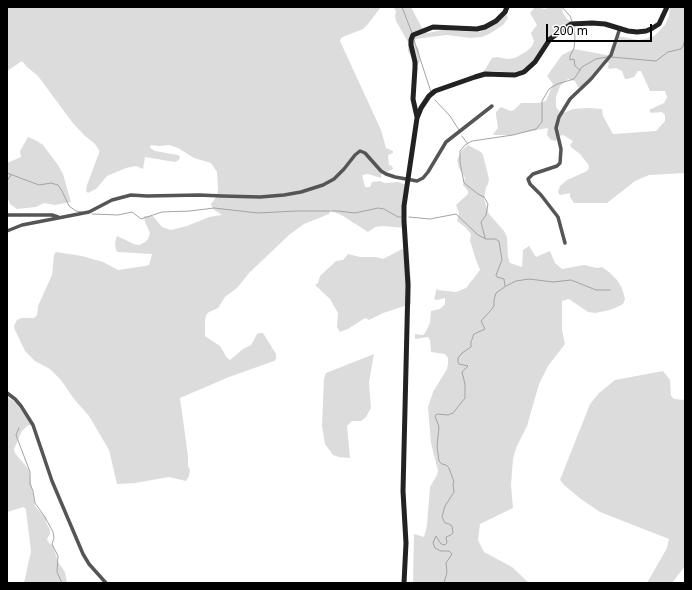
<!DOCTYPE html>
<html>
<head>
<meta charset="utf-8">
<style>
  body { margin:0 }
  #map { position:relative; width:692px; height:590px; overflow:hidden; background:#fff; font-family:"Noto Sans",sans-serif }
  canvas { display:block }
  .frame { position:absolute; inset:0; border:8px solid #000; pointer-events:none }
  .scale { position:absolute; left:546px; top:24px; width:106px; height:18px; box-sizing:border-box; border:2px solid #000; border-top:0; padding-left:5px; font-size:12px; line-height:14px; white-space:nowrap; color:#000; -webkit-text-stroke:3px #fff; paint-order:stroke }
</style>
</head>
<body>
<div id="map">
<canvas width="692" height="590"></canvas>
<div class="frame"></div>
<div class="scale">200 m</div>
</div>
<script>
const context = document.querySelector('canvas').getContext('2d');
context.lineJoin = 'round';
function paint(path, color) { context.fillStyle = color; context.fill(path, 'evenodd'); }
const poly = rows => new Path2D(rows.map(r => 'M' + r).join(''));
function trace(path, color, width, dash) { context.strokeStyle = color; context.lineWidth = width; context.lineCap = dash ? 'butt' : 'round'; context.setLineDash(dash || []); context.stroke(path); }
paint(poly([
  [7,7,381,7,368,24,363,29,345,36,341,38,340,41,381,130,386,148,393,151,393,153,388,155,389,165,392,166,393,169,385,173,382,172,381,178,368,174,362,175,365,187,370,187,372,182,380,181,385,183,398,182,409,186,406,200,405,228,383,226,375,227,368,232,343,216,330,210,329,214,304,224,289,235,250,272,237,288,225,297,218,308,209,312,206,315,205,321,205,336,220,346,227,358,230,360,243,349,251,345,257,334,260,333,263,333,276,354,276,359,274,361,229,377,180,398,188,456,188,466,190,470,189,476,186,481,169,477,135,483,117,484,109,450,89,416,74,399,61,380,50,369,35,361,25,351,15,330,14,326,17,320,21,318,34,318,37,315,38,306,52,275,54,255,56,252,82,256,103,262,118,270,145,266,149,265,152,254,118,252,116,250,115,243,117,236,134,244,139,245,145,242,148,239,150,233,145,222,144,216,153,216,162,227,171,230,187,226,209,217,222,215,213,209,211,204,217,196,218,188,217,172,211,163,194,158,178,148,169,145,159,146,151,145,150,148,155,151,178,155,180,157,179,160,175,162,145,157,143,169,136,166,126,168,107,176,96,189,88,193,86,191,87,185,99,153,99,150,95,144,84,135,72,122,38,76,27,67,22,61,7,71],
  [393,7,411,7,422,28,428,33,442,30,480,32,496,23,504,14,507,15,508,18,503,25,491,33,482,37,471,38,446,35,416,39,415,41,415,44,419,50,420,61,417,66,408,51,408,42,396,21,395,16,396,11],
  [535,7,545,9,549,7,562,7,563,13,567,19,576,25,571,26,557,34,532,66,516,73,493,71,483,73,492,58,497,57,508,59,515,58,527,51,532,46,534,41,531,33,537,25,530,13],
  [670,7,685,7,685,173,649,175,635,181,607,203,574,203,570,197,570,193,560,195,558,192,560,186,567,180,585,172,588,170,589,167,588,164,580,154,572,148,570,145,573,141,563,135,559,136,556,141,551,140,547,135,548,128,511,135,494,135,493,134,498,128,496,115,496,112,501,107,511,111,514,110,521,103,539,103,546,101,553,84,547,76,562,55,574,49,612,56,617,36,638,40,644,39,654,36,665,25,669,16],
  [604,62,609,63,608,67,609,69,616,68,622,71,625,79,627,79,634,77,638,71,641,71,650,91,665,91,667,97,664,103,649,110,651,113,662,112,665,115,665,121,656,131,613,134,603,116,602,109,588,108,573,109,563,113,559,111,556,107,556,97,560,86,568,79,575,81,578,87,582,87,588,85,594,78,598,68],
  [28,137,37,141,43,145,58,165,63,174,71,202,55,205,44,203,36,207,17,209,10,204,7,196,7,163,21,157,20,151],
  [468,145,481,152,483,155,489,179,488,184,486,187,484,199,489,214,504,231,507,237,508,257,510,263,522,267,523,250,529,246,536,257,550,251,555,263,562,269,584,265,597,268,602,267,609,272,617,280,622,288,625,299,623,304,615,308,610,310,595,313,588,312,569,299,562,301,562,330,565,344,548,366,539,384,527,426,516,448,513,459,511,485,513,508,480,524,478,540,484,552,512,567,529,583,413,583,414,534,424,537,427,525,430,487,437,475,438,471,431,443,428,407,433,392,447,369,448,364,448,358,445,354,431,352,430,340,428,337,415,339,415,334,423,335,425,333,430,323,431,311,440,309,445,304,445,298,437,300,434,299,437,288,438,290,456,292,466,288,480,270,475,257,470,240,471,234,466,228,457,221,459,213,456,205,468,194,468,191,463,185,465,178,459,168,457,160,462,150],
  [408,246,411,280,411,304,383,313,369,320,365,318,348,329,340,332,337,327,338,313,330,299,315,285,318,283,320,276,336,261,343,260,348,254,360,257,376,257,383,259],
  [374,354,369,382,371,408,366,417,361,421,352,421,347,426,350,458,339,457,333,455,325,444,322,426,324,379,326,373],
  [663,371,670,380,671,396,674,399,685,400,685,566,672,583,647,583,667,548,669,539,600,512,581,499,564,485,560,480,590,404,599,393,615,380],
  [7,397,15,402,32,424,27,426,22,431,14,449,15,453,29,470,35,506,42,514,46,517,46,522,50,530,50,534,47,539,48,542,53,546,58,562,65,572,67,583,24,583,31,551,26,510,24,507,7,512]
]), '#dcdcdc');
trace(poly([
  [402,7,412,33],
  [562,7,570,16,572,21],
  [574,28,575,38,574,48,570,56,570,60,574,59,575,66,580,70],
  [414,40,431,92],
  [611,57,656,61,668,52,681,49,683,46,685,39],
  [435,100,450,116,459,130],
  [462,136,467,143],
  [7,173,39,185,51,183,58,185,62,191,69,206,76,211,82,212],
  [7,181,11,175],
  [92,214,118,215,132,212,141,219,162,212,190,211,214,208,258,213,296,211,338,211,355,213,378,208,384,209,398,217,401,217],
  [409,217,430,219,456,214,478,235,486,239,495,239,499,241,502,260,496,275,497,277,504,279,505,286],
  [485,238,481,222,486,215,488,204,484,197,478,194,464,183,460,162,460,151,465,145,472,141,513,135,536,129,542,122,542,101,549,89,557,84,574,79,582,67,596,59,607,57],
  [19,428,16,435,30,472,30,484,33,491,35,503,45,517,53,532,54,538,52,544,58,556,57,572,62,583],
  [444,583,447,572,446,563,452,554,449,551,441,551,435,548,433,543,436,536,441,544,445,545,447,543,446,537,451,535,453,533,452,526,449,524,445,523,442,517,445,506,454,492,453,484,454,482,449,468,446,465,442,464,439,461,437,446,439,427,435,416,437,414,448,415,453,413,465,398,465,384,462,372,468,366,459,364,458,362,458,358,462,353,471,347,471,342,474,334,485,329,481,321,492,309,494,306,494,300,496,293,506,286,516,281,529,279,553,282,571,280,596,290,610,290]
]), '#a3a3a3', 1);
trace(poly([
  [7,215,52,215,58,217],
  [7,231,22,225,89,212,112,200,131,195,147,196,199,195,222,196,260,197,284,195,301,192,323,185,334,179,344,169,355,155,360,151,365,153,381,171,386,174,395,177,417,181,423,178,428,172,446,142,492,106],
  [565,243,558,217,541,195,530,184,528,179,533,174,557,166,560,163,561,149,556,128,559,117,570,99,591,79,611,55,620,28],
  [7,393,15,399,21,406,33,425,52,481,83,554,89,564,106,583]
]), '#555', 3.5);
trace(poly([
  [417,117,413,99,415,68,415,62,411,45,411,40,413,35,433,27,477,29,485,27,496,21,505,12,507,7],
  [404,583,406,543,403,491,408,285,404,221,404,206,417,118,421,108,429,96,435,91,475,77,485,74,515,75,524,72,535,62,550,39,571,24,592,23,605,24,628,31,637,32,646,31,651,29,659,24,667,7]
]), '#222', 5);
</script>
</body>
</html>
